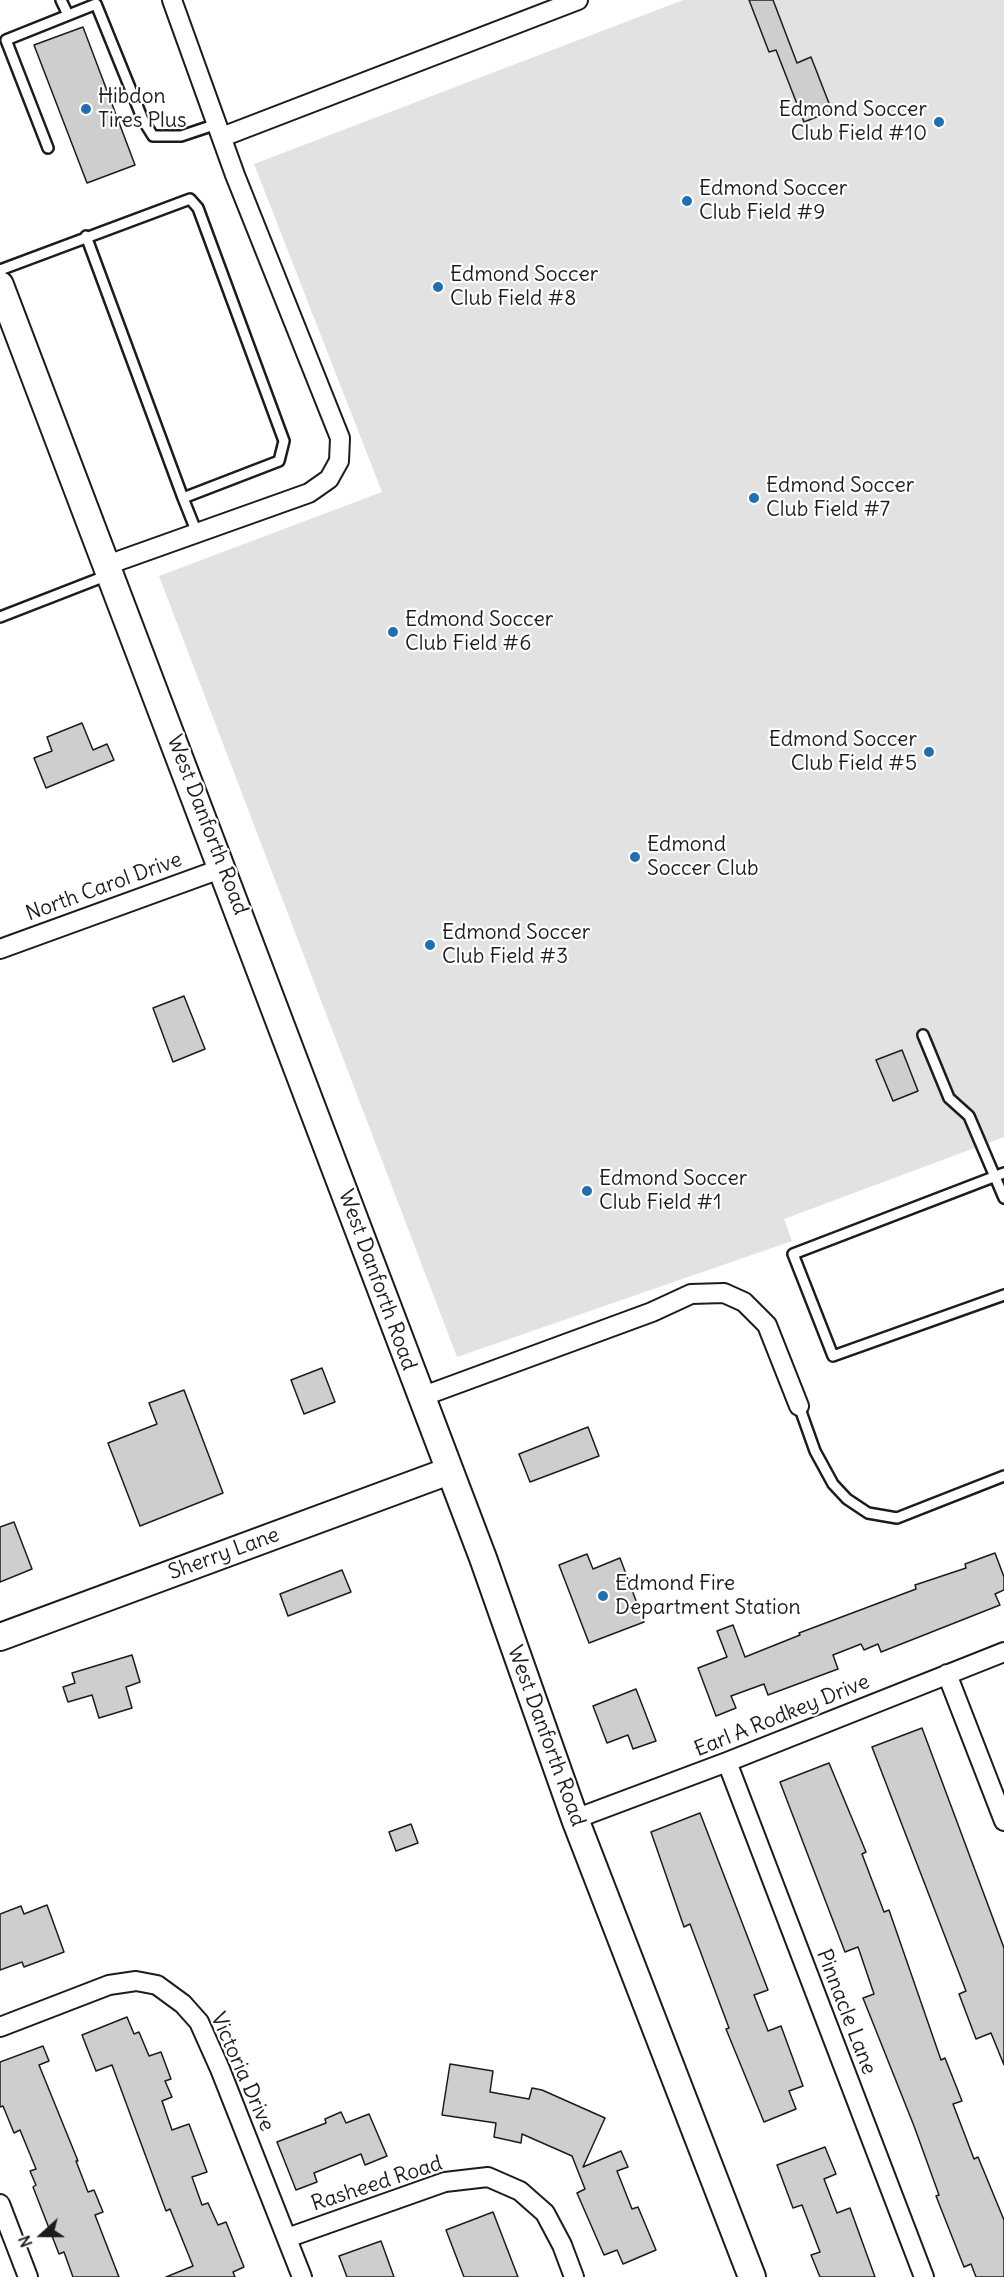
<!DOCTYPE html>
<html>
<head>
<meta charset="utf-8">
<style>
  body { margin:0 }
  #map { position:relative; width:1004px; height:2277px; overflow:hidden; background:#fff; font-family:Delius,sans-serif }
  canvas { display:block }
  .north { position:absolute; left:12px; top:2205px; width:60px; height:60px; -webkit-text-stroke:4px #fff; paint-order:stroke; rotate:249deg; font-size:16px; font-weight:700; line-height:24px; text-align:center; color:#1c1c1c }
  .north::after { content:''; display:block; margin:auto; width:21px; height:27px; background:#1c1c1c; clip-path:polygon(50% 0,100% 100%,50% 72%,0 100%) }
</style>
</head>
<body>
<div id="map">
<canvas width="1004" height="2277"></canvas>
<div class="north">N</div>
</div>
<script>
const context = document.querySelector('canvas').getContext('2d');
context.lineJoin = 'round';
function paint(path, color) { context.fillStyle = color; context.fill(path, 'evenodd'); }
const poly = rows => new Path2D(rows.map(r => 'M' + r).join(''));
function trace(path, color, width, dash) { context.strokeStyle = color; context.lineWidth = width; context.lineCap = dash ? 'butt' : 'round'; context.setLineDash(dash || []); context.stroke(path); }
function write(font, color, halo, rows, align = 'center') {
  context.font = font + ' Delius,sans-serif'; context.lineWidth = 4.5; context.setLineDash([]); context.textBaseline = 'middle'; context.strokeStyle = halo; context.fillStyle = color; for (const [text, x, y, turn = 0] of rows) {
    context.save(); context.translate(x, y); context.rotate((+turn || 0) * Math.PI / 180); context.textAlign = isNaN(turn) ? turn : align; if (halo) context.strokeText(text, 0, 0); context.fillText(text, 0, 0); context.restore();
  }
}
paint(poly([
  [683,0,1004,0,1004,1137,784,1219,792,1241,457,1357,159,576,382,492,254,164]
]), '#e2e2e2');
const building = poly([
  [749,0,773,0,797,63,811,57,832,111,804,122,776,50,769,52,749,0],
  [83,27,135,165,87,183,34,45,83,27],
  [82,723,93,750,107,744,114,760,46,788,34,758,52,751,47,737,82,723],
  [184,996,205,1049,173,1062,153,1008,184,996],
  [902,1050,918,1091,893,1101,876,1060,902,1050],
  [322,1368,335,1402,304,1414,291,1380,322,1368],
  [184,1390,223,1493,140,1526,108,1443,157,1424,149,1403,184,1390],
  [588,1427,599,1456,530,1482,519,1454,588,1427],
  [14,1522,32,1569,0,1582,0,1527,14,1522],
  [995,1553,1004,1577,1004,1590,995,1594,1000,1605,881,1652,878,1644,864,1650,861,1644,833,1655,838,1669,768,1695,764,1684,731,1696,736,1708,716,1716,698,1668,727,1657,717,1631,733,1625,745,1657,800,1635,799,1633,916,1589,915,1585,966,1568,965,1564,995,1553],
  [587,1554,593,1569,620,1558,644,1622,589,1643,559,1565,587,1554],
  [342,1570,351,1592,288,1616,280,1594,342,1570],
  [132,1655,140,1682,126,1687,132,1708,99,1718,92,1695,68,1702,63,1687,75,1683,72,1673,132,1655],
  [636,1689,656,1741,633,1749,628,1735,607,1743,593,1706,636,1689],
  [922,1728,1004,1948,1004,2065,991,2033,976,2039,959,1994,966,1991,872,1747,922,1728],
  [829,1763,866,1852,862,1854,884,1912,889,1910,941,2060,945,2058,962,2101,953,2104,974,2159,978,2157,1004,2220,1004,2277,976,2277,971,2264,964,2267,936,2196,939,2195,914,2126,863,1998,874,1994,858,1947,845,1952,780,1782,829,1763],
  [700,1813,768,1990,754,1995,768,2031,781,2026,803,2086,789,2091,796,2109,764,2122,726,2029,729,2028,690,1924,684,1927,651,1832,700,1813],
  [411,1824,418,1843,396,1851,389,1832,411,1824],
  [47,1905,64,1952,24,1967,22,1962,0,1970,0,1914,21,1906,24,1914,47,1905],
  [127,2017,134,2034,139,2032,149,2056,161,2052,171,2079,165,2081,172,2097,162,2101,172,2130,189,2124,207,2172,192,2177,202,2205,208,2203,218,2225,226,2222,244,2267,233,2272,235,2277,166,2277,193,2266,170,2209,166,2211,112,2065,96,2071,82,2035,127,2017],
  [43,2046,49,2061,39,2065,78,2161,76,2161,88,2192,94,2190,103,2212,95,2215,119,2277,73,2277,64,2252,59,2254,33,2187,36,2185,30,2171,36,2169,20,2130,14,2133,3,2106,0,2107,0,2062,43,2046],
  [450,2064,493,2071,490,2092,529,2099,532,2088,542,2090,605,2118,583,2167,621,2151,628,2167,617,2171,632,2209,638,2207,656,2250,623,2264,617,2250,604,2255,577,2193,585,2189,572,2156,522,2134,521,2143,494,2137,496,2123,442,2115,450,2064],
  [341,2112,346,2123,369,2114,387,2156,365,2165,361,2154,314,2173,317,2182,296,2190,277,2142,326,2123,325,2119,341,2112],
  [825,2147,836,2174,824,2179,837,2213,850,2208,875,2277,820,2277,811,2255,820,2252,802,2205,793,2208,777,2165,825,2147],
  [493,2212,518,2277,464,2277,446,2230,493,2212],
  [381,2241,394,2277,347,2277,339,2256,381,2241]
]);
paint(building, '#cecece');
trace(building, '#1c1c1c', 1.5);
const lane = poly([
  [61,0,68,15],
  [48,148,6,40,96,4,143,120,153,136,181,136,217,124],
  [86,236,183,498],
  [0,270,190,199,198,208,284,441,279,461,183,498,197,533],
  [0,617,108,575],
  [923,1035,949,1098,969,1116,1004,1198],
  [1004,1173,793,1254,833,1356,1004,1295],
  [799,1406,815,1451,833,1484,847,1499,868,1513,897,1518,1004,1476]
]);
const street = poly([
  [222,137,578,0],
  [107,565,309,493,329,479,339,461,340,438,235,175,172,0],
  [0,949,223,868],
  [421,1397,652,1312,691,1294,724,1293,744,1302,767,1325,799,1406],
  [947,1674,1004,1821],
  [727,1762,924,2277],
  [575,1819,727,1762,1004,1652],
  [0,2027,109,1985,136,1981,157,1985,183,2004,199,2022,220,2069,302,2277],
  [0,2204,28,2277],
  [287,2238,445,2182,488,2177,520,2191,545,2213,562,2245,574,2277]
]);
const secondary = poly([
  [0,285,483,1558,575,1819,752,2277],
  [0,1637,449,1471]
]);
trace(lane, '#1c1c1c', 14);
trace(street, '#1c1c1c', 22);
trace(secondary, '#1c1c1c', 30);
trace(lane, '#fff', 9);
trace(street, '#fff', 18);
trace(secondary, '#fff', 26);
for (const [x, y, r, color] of [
  [86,109,6,"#1f6fb2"],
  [939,122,6,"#1f6fb2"],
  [687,201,6,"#1f6fb2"],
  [438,287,6,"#1f6fb2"],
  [754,498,6,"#1f6fb2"],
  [393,632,6,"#1f6fb2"],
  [929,752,6,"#1f6fb2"],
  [635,857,6,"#1f6fb2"],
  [430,945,6,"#1f6fb2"],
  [587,1191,6,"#1f6fb2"],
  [603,1596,6,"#1f6fb2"]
]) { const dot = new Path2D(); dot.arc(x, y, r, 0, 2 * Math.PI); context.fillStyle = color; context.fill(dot); trace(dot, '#fff', 2); }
write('21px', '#1c1c1c', '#fff', [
  ["Hibdon",98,97],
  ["Tires Plus",98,121],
  ["Edmond Soccer",927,110,"right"],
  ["Club Field #10",927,134,"right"],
  ["Edmond Soccer",699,189],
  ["Club Field #9",699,213],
  ["Edmond Soccer",450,275],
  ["Club Field #8",450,299],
  ["Edmond Soccer",766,486],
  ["Club Field #7",766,510],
  ["Edmond Soccer",405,620],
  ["Club Field #6",405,644],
  ["Edmond Soccer",917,740,"right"],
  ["Club Field #5",917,764,"right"],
  ["Edmond",647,845],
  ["Soccer Club",647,869],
  ["Edmond Soccer",442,933],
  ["Club Field #3",442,957],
  ["Edmond Soccer",599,1179],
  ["Club Field #1",599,1203],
  ["Edmond Fire",615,1584],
  ["Department Station",615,1608]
], 'left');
write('21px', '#1c1c1c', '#fff', [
  ["West Danforth Road",207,825,69],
  ["North Carol Drive",104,887,-20],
  ["West Danforth Road",377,1280,70],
  ["Sherry Lane",224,1554,-20],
  ["Earl A Rodkey Drive",782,1716,-22],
  ["West Danforth Road",546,1736,70],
  ["Pinnacle Lane",846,2012,69],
  ["Victoria Drive",242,2072,66],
  ["Rasheed Road",377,2184,-18]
]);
</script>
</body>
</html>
